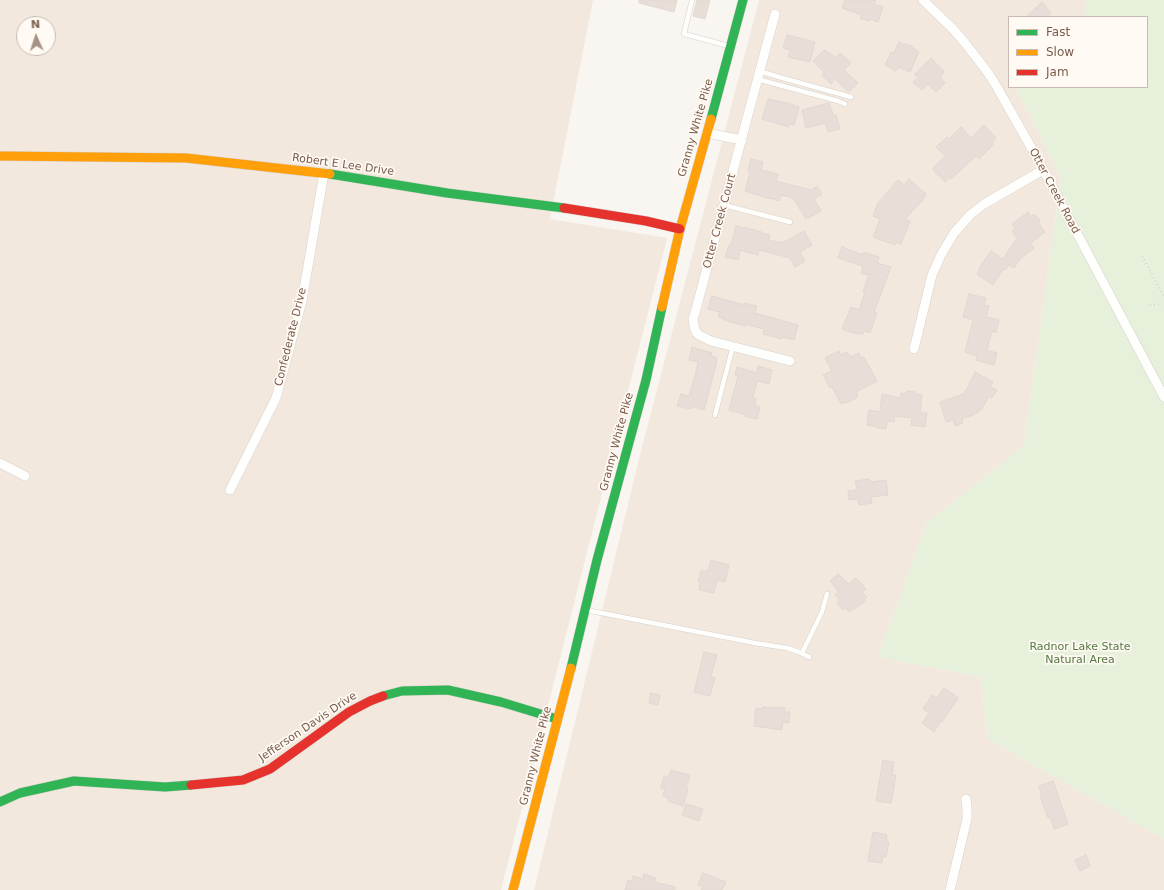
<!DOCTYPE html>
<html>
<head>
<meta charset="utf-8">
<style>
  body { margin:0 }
  #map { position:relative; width:1164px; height:890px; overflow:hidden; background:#f9f5f0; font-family:"DejaVu Sans",sans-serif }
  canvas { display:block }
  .legend { position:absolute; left:1008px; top:16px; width:140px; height:72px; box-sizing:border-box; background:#fffaf3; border:1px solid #cabbb1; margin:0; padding:5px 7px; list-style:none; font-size:12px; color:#7a5c4d }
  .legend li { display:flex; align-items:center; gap:8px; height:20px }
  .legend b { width:20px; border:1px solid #cabbb1 }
  .north { position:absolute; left:16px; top:16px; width:40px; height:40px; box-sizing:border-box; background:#fffaf3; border:1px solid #cabbb1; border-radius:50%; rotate:357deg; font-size:11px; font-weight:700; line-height:16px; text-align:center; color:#7a5c4d }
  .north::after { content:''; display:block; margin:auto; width:14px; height:18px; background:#a69286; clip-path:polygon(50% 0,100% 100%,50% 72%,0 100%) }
</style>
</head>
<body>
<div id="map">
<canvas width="1164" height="890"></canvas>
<ul class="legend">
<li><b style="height:5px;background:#30b455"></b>Fast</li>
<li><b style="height:5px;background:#ff9f0a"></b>Slow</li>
<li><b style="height:5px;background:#e5322d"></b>Jam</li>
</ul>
<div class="north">N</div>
</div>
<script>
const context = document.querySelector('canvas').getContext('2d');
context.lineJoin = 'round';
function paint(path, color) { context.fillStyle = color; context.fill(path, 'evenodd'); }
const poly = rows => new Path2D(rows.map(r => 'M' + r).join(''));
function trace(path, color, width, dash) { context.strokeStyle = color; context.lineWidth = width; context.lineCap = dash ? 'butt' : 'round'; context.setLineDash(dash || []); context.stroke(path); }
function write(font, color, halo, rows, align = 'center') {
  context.font = font + ' "DejaVu Sans",sans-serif'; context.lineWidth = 3.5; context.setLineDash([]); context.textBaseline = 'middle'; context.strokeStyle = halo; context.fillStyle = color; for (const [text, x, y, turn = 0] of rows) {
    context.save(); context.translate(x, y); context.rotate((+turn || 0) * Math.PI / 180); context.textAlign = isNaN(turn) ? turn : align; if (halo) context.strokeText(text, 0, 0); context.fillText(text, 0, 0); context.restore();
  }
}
paint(poly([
  [0,0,593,0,550,219,667,238,501,890,0,890],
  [24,24,48,24,48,48,24,48],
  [759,0,1086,0,1084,17,1009,17,1009,87,1016,87,1061,178,1024,446,927,523,878,657,981,677,988,739,1164,839,1164,890,534,890,641,451]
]), '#f2e8de');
paint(poly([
  [1086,0,1164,0,1164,839,988,739,981,677,878,657,927,523,1024,446,1061,178,1016,87,1147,87,1147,17,1084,17]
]), '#e7f0db');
const building = poly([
  [639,0,677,0,674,12,639,3,639,0],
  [697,0,710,0,705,19,693,16,697,0],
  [845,0,876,0,874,4,883,7,878,22,870,19,869,21,860,18,862,15,842,8,845,0],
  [1042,2,1051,13,1046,17,1026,17,1042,2],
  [787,35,815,42,810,62,788,57,790,50,783,48,787,35],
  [899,42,905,45,906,44,913,47,912,48,919,52,910,72,898,67,896,71,885,65,891,52,894,53,899,42],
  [824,50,836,57,840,53,851,63,844,70,858,83,849,92,835,79,831,84,822,75,824,72,813,61,824,50],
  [931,58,945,72,940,77,945,83,936,92,928,84,922,90,913,82,919,76,914,75,931,58],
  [768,99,787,103,799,107,794,125,790,124,789,127,762,119,768,99],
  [829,103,833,115,836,115,840,129,828,132,825,123,806,128,802,110,829,103],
  [984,125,996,138,992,143,993,145,979,159,976,156,951,179,950,177,945,182,933,170,934,169,933,168,945,156,936,147,947,137,949,139,961,127,971,138,984,125],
  [751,159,763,162,761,170,778,174,776,181,811,190,817,186,822,194,814,199,821,211,806,219,793,198,781,195,779,201,771,198,771,199,745,191,750,172,748,171,751,159],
  [909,179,926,194,922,201,905,219,910,221,901,244,896,242,895,245,873,237,880,219,873,216,878,203,898,180,904,185,909,179],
  [1028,212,1031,217,1034,214,1040,221,1038,222,1045,232,1031,243,1034,248,1020,259,1014,268,1009,265,1005,270,1003,269,993,285,977,274,980,269,979,268,991,251,1003,259,1017,238,1012,231,1015,229,1012,224,1028,212],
  [736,226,743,228,743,227,762,232,762,233,770,235,769,240,782,243,804,231,812,245,800,252,805,261,795,267,790,258,759,250,758,255,740,250,738,260,725,257,729,245,731,245,736,226],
  [842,247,863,255,864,252,879,257,877,263,891,267,874,312,877,313,870,333,864,331,863,334,858,333,857,334,842,329,851,307,859,310,865,293,863,292,869,275,861,273,863,266,838,258,842,247],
  [969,294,986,298,984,305,989,306,986,317,999,320,996,333,992,331,987,350,997,353,994,365,976,360,977,356,965,352,973,320,963,317,969,294],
  [712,296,744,305,744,303,757,306,755,313,798,325,794,340,783,337,782,339,763,334,764,329,745,324,745,326,724,320,724,319,718,317,720,312,708,309,712,296],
  [692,347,712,353,711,356,717,358,716,365,704,410,692,406,691,409,677,406,681,394,689,396,695,376,698,362,689,360,692,347],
  [839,351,841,355,847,352,850,357,859,353,861,358,864,357,877,381,856,392,858,397,846,403,845,402,841,404,832,387,830,388,823,375,832,371,825,358,839,351],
  [758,366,772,370,769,384,757,381,753,398,756,399,755,406,760,407,757,419,744,416,744,414,729,410,738,376,735,375,737,367,757,373,758,366],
  [975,372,993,382,990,387,997,390,992,398,989,396,982,409,975,414,962,419,963,423,955,426,953,420,946,422,940,402,964,394,975,372],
  [907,391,915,392,915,394,922,395,920,413,927,413,925,427,911,425,912,418,895,416,894,422,887,421,886,429,878,428,878,427,867,425,869,410,880,412,882,394,900,398,901,393,907,393,907,391],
  [869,479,870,482,886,480,888,495,871,497,872,503,859,505,858,499,849,500,848,491,857,490,855,481,869,479],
  [711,560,729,565,725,582,717,580,714,593,699,590,700,583,698,581,701,571,708,571,711,560],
  [838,574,849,584,856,578,866,589,862,592,867,597,864,600,865,601,855,609,854,608,850,612,845,608,843,610,837,603,840,600,835,595,839,592,830,581,838,574],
  [704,652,717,655,711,676,715,678,710,696,694,692,704,652],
  [944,688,958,698,942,722,941,721,934,732,922,723,929,713,923,709,932,695,937,698,944,688],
  [651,693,660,695,658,705,649,703,651,693],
  [763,707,772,708,773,707,785,708,784,712,790,712,789,723,783,722,782,730,754,726,756,708,762,709,763,707],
  [883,760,894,762,892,775,896,775,891,803,876,801,883,760],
  [671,770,690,775,686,788,688,789,683,806,668,801,669,798,663,796,665,789,661,788,664,776,668,778,671,770],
  [1053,781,1068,824,1054,829,1050,817,1048,818,1040,796,1042,795,1039,786,1053,781],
  [686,804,703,809,699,821,682,815,686,804],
  [873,832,887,835,886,841,889,842,886,857,883,856,882,863,868,861,873,832],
  [1086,855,1090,866,1080,871,1075,860,1086,855],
  [703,873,726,882,722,890,701,890,703,886,698,885,703,873],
  [644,874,656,878,655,882,675,887,675,890,625,890,628,880,632,881,633,876,643,879,644,874]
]);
paint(building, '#e6ded7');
trace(building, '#e2d8d2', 1);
const lane = poly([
  [692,0,684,34,729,46],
  [759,71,779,77,851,97],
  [757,79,838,101,845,104],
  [724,205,790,222],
  [715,415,733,346],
  [586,610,755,643,787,648,799,652,809,657],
  [802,653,822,612,827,594]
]);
const street = poly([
  [923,0,954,30,965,43,986,70,994,82,1036,156,1164,397],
  [775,14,695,313,693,319,694,326,696,332,699,335,711,341,790,361],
  [707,133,742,140],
  [914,349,932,275,941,255,954,233,970,215,984,204,1043,170],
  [0,463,25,476],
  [230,490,276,398,302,301,324,173],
  [950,890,967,819,967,808,966,799]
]);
const fast = poly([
  [711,119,743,0],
  [330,174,447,193,564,208],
  [571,668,597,560,646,380,662,307],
  [383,696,402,691,448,690,501,702,557,719],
  [0,802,20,793,74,781,165,787,191,785]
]);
const slow = poly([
  [0,156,186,158,330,174],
  [662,307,680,229,711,119],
  [513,890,571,668]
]);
const jam = poly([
  [564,208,646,221,680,229],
  [191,785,243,780,270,769,349,712,370,701,383,696]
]);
trace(lane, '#d7d1cb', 5.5);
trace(street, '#d7d1cb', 10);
trace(fast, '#d9d2cb', 10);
trace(slow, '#d9d2cb', 10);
trace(jam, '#d9d2cb', 10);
trace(poly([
  [1142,256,1164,296],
  [1150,305,1164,304]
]), '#dcd5d0', 2, [1, 3]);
trace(lane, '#fefefd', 4.5);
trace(street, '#fefefd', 9);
trace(fast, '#30b455', 9);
trace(slow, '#ff9f0a', 9);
trace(jam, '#e5322d', 9);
write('11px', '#7a5c4d', '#fffaf3', [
  ["Granny White Pike",696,128,-74],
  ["Robert E Lee Drive",343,165,8],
  ["Otter Creek Road",1054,191,62],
  ["Otter Creek Court",720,221,-75],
  ["Confederate Drive",291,337,-76],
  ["Granny White Pike",617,442,-75],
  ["Jefferson Davis Drive",308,727,-34],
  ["Granny White Pike",536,756,-76]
]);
write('11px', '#537a41', '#fffaf3', [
  ["Radnor Lake State",1080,647],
  ["Natural Area",1080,660]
]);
</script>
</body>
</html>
